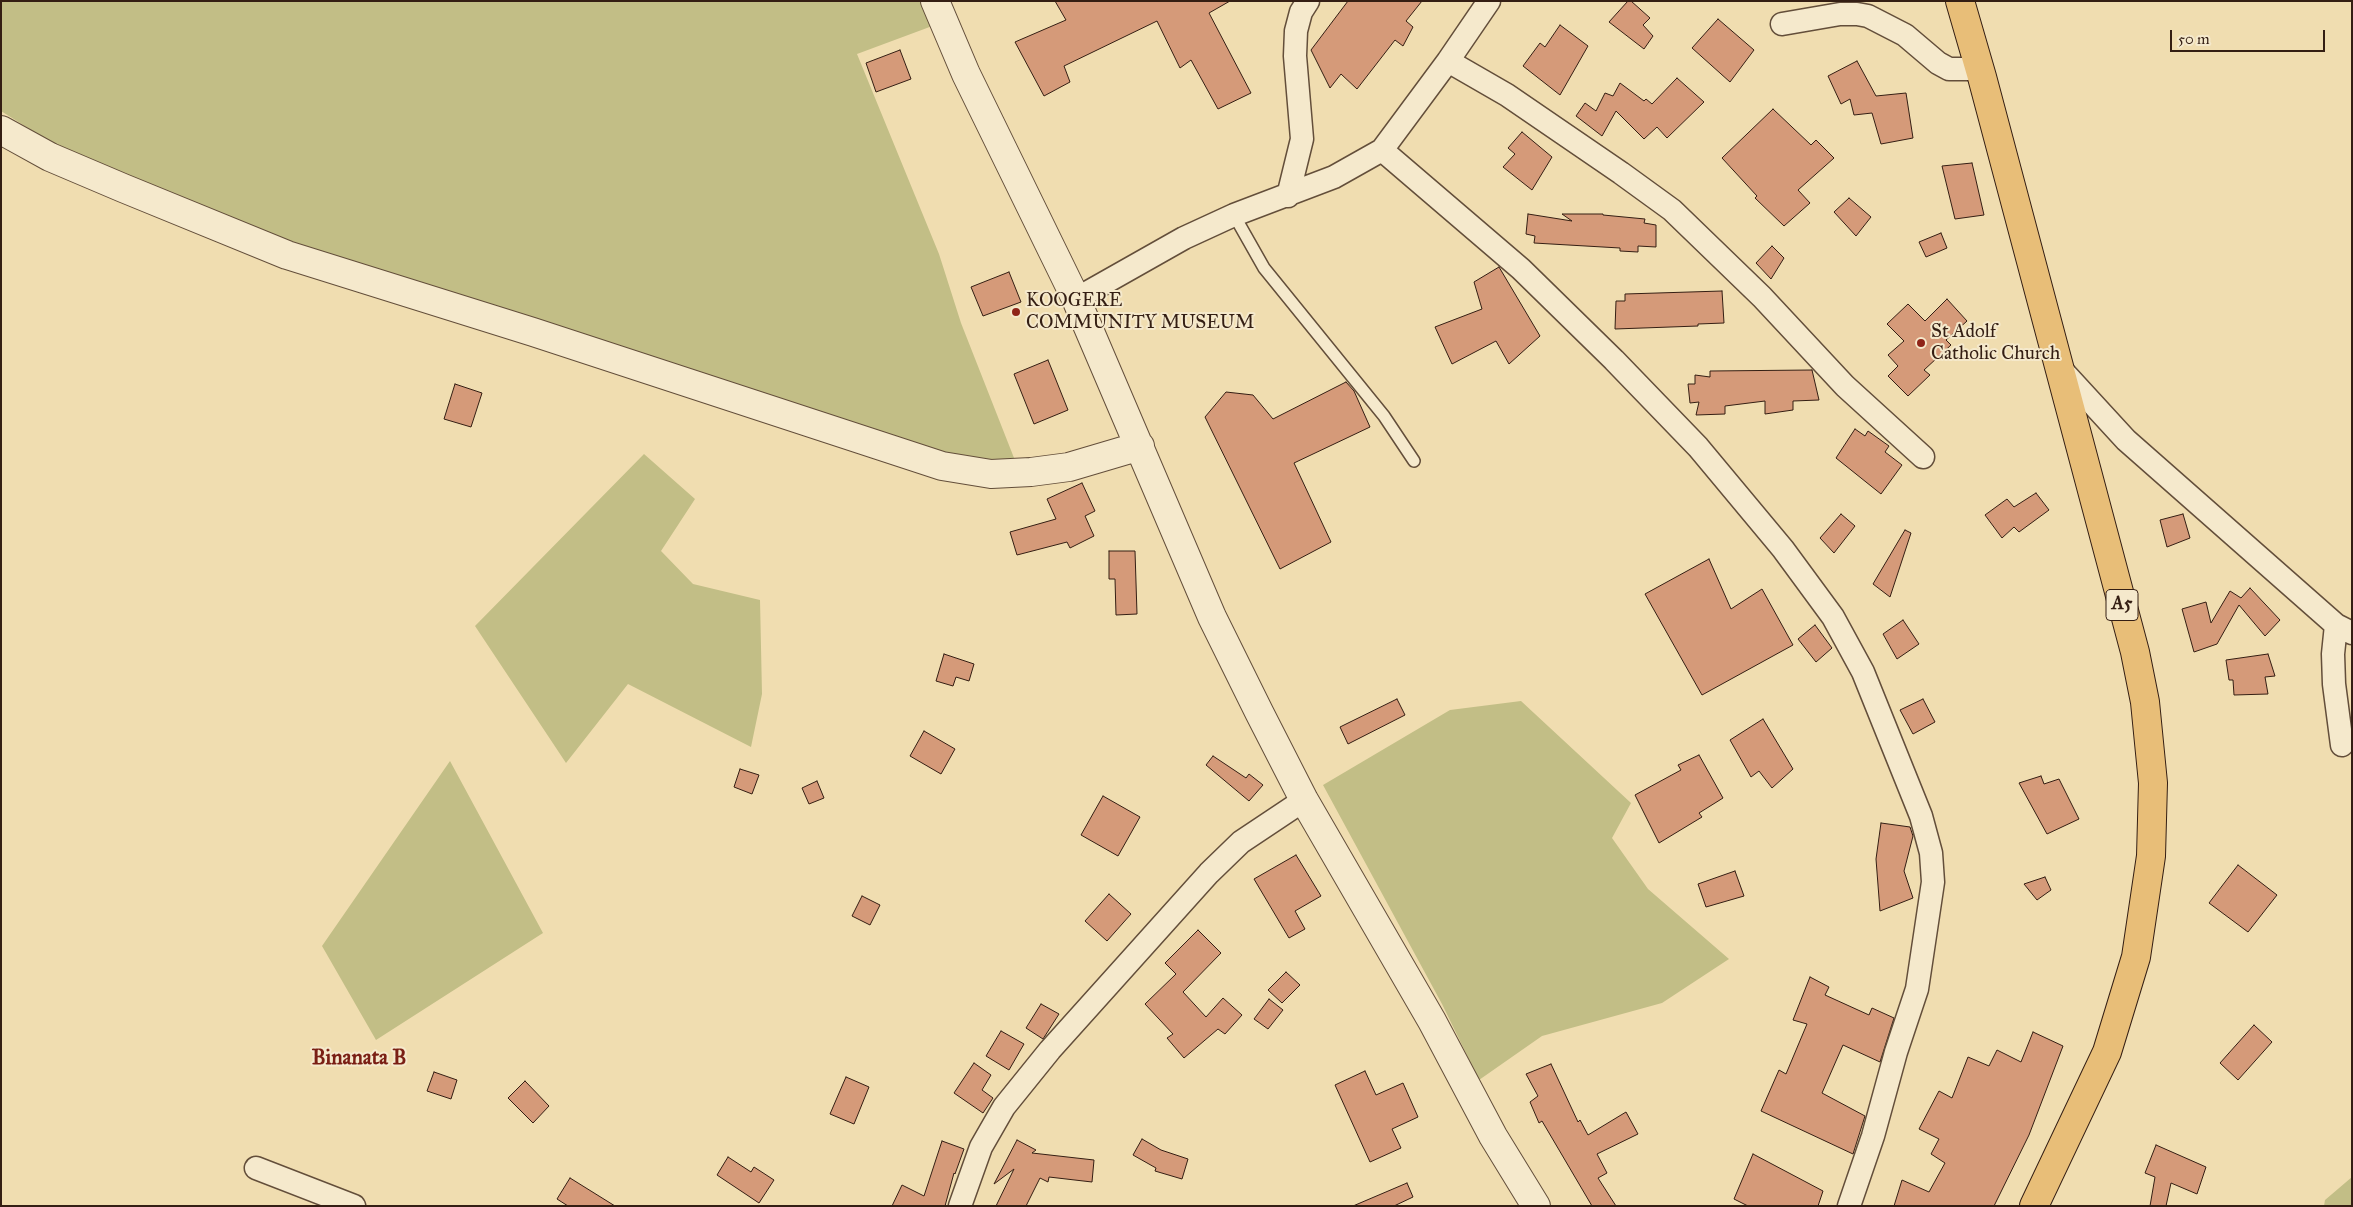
<!DOCTYPE html>
<html>
<head>
<meta charset="utf-8">
<style>
  body { margin:0 }
  #map { position:relative; width:2353px; height:1207px; overflow:hidden; background:#f0ddb0; font-family:"IM FELL Great Primer",serif }
  canvas { display:block }
  .frame { position:absolute; inset:0; border:2px solid #341e13; pointer-events:none }
  .scale { position:absolute; left:2170px; top:30px; width:155px; height:22px; box-sizing:border-box; border:2px solid #341e13; border-top:0; padding-left:6px; font-size:15px; line-height:18px; white-space:nowrap; color:#341e13; -webkit-text-stroke:4px #f5e9cc; paint-order:stroke }
</style>
</head>
<body>
<div id="map">
<canvas width="2353" height="1207"></canvas>
<div class="frame"></div>
<div class="scale">50 m</div>
</div>
<script>
const context = document.querySelector('canvas').getContext('2d');
context.lineJoin = 'round';
function paint(path, color) { context.fillStyle = color; context.fill(path, 'evenodd'); }
const poly = rows => new Path2D(rows.map(r => 'M' + r).join(''));
function trace(path, color, width, dash) { context.strokeStyle = color; context.lineWidth = width; context.lineCap = dash ? 'butt' : 'round'; context.setLineDash(dash || []); context.stroke(path); }
function write(font, color, halo, rows, align = 'center') {
  context.font = font + ' "IM FELL Great Primer",serif'; context.lineWidth = 4; context.setLineDash([]); context.textBaseline = 'middle'; context.strokeStyle = halo; context.fillStyle = color; for (const [text, x, y, turn = 0] of rows) {
    context.save(); context.translate(x, y); context.rotate((+turn || 0) * Math.PI / 180); context.textAlign = isNaN(turn) ? turn : align; if (halo) context.strokeText(text, 0, 0); context.fillText(text, 0, 0); context.restore();
  }
}
paint(poly([
  [1,1,925,1,935,25,857,54,939,254,961,323,1016,463,986,470,242,227,128,175,123,188,1,111],
  [644,454,695,499,661,551,693,584,760,600,762,694,751,747,628,684,566,763,475,626],
  [1521,701,1631,803,1612,838,1648,889,1729,959,1662,1003,1542,1036,1479,1080,1442,1004,1323,785,1450,710],
  [450,761,543,933,376,1040,322,946],
  [2352,1177,2352,1206,2324,1206,2325,1200]
]), '#c2be86');
const building = poly([
  [1055,1,1230,1,1209,13,1251,93,1218,109,1191,60,1180,68,1157,21,1064,66,1070,82,1044,96,1015,42,1066,20,1055,1],
  [1348,1,1422,1,1406,21,1413,27,1403,46,1395,40,1357,89,1341,74,1330,88,1311,50,1348,1],
  [1628,1,1631,1,1650,18,1643,25,1653,36,1644,49,1609,22,1628,1],
  [1718,19,1754,50,1730,82,1692,48,1718,19],
  [1560,25,1588,46,1560,95,1523,66,1540,43,1545,47,1560,25],
  [900,50,911,79,876,92,866,63,900,50],
  [1857,61,1876,96,1906,93,1913,138,1881,144,1872,113,1854,115,1850,99,1841,104,1828,76,1857,61],
  [1677,78,1704,102,1667,138,1657,127,1644,139,1616,111,1602,136,1576,116,1585,103,1596,111,1605,93,1613,96,1620,83,1644,101,1646,99,1652,104,1677,78],
  [1773,109,1811,145,1816,140,1834,158,1798,190,1810,203,1784,226,1755,198,1757,196,1722,158,1773,109],
  [1522,132,1552,157,1532,190,1503,167,1515,154,1508,148,1522,132],
  [1972,163,1984,215,1955,219,1942,166,1972,163],
  [1849,198,1871,217,1856,236,1834,212,1849,198],
  [1528,214,1572,221,1562,214,1603,214,1603,215,1645,219,1644,223,1656,225,1656,247,1638,246,1638,252,1620,251,1620,248,1534,243,1535,236,1526,234,1528,214],
  [1941,233,1947,248,1926,257,1919,242,1941,233],
  [1772,246,1784,258,1771,279,1756,263,1772,246],
  [1499,267,1540,336,1509,364,1496,341,1452,364,1435,327,1482,309,1474,282,1499,267],
  [1009,272,1021,302,983,316,971,287,1009,272],
  [1722,291,1724,323,1698,324,1698,326,1615,329,1616,301,1625,301,1625,294,1722,291],
  [1947,299,1967,321,1946,340,1951,345,1924,370,1930,375,1908,396,1888,376,1898,366,1888,355,1904,341,1887,324,1908,304,1925,321,1947,299],
  [1048,360,1068,410,1034,424,1014,374,1048,360],
  [1812,370,1819,400,1793,401,1793,410,1765,414,1765,401,1725,406,1725,414,1696,415,1699,402,1690,403,1688,384,1695,384,1695,375,1710,377,1710,371,1812,370],
  [1346,382,1354,391,1370,427,1294,463,1331,542,1280,569,1205,417,1226,392,1253,395,1273,419,1346,382],
  [455,384,482,393,471,427,444,419,455,384],
  [1855,429,1865,436,1868,431,1889,446,1885,452,1902,465,1881,494,1836,458,1855,429],
  [1082,483,1095,511,1085,516,1094,536,1070,548,1067,542,1017,555,1010,532,1056,519,1047,499,1082,483],
  [2036,493,2049,510,2019,532,2014,527,2002,538,1985,515,2007,499,2014,507,2036,493],
  [1841,514,1855,526,1834,553,1820,538,1841,514],
  [2183,514,2190,538,2167,547,2160,520,2183,514],
  [1905,530,1911,533,1890,597,1873,584,1905,530],
  [1109,551,1135,551,1137,614,1116,615,1115,579,1109,579,1109,551],
  [1709,559,1731,609,1762,589,1793,645,1702,695,1645,594,1709,559],
  [2250,588,2280,620,2265,636,2239,605,2217,644,2194,652,2182,609,2206,602,2211,623,2230,591,2241,598,2250,588],
  [1903,620,1919,644,1897,659,1883,634,1903,620],
  [1815,625,1832,648,1816,662,1798,639,1815,625],
  [944,654,974,664,969,681,956,677,953,686,936,681,944,654],
  [2268,654,2275,676,2265,677,2268,694,2234,695,2233,680,2229,680,2226,660,2268,654],
  [1397,699,1405,715,1348,744,1340,727,1397,699],
  [1923,699,1935,722,1913,734,1900,710,1923,699],
  [1763,719,1793,769,1772,788,1759,771,1751,777,1730,740,1763,719],
  [924,731,955,749,941,774,910,756,924,731],
  [1699,755,1723,798,1699,813,1702,817,1659,843,1635,795,1681,770,1678,765,1699,755],
  [1213,756,1246,778,1249,774,1263,785,1249,801,1206,765,1213,756],
  [740,769,759,775,752,794,734,787,740,769],
  [2041,776,2044,784,2059,779,2079,819,2047,834,2019,783,2041,776],
  [817,781,824,798,809,804,802,788,817,781],
  [1103,796,1140,817,1118,856,1081,835,1103,796],
  [1881,823,1910,827,1913,836,1904,871,1913,898,1880,911,1876,859,1881,823],
  [1296,855,1321,896,1295,911,1305,929,1289,938,1254,879,1296,855],
  [2238,865,2277,895,2248,932,2209,903,2238,865],
  [1735,871,1744,896,1706,907,1698,884,1735,871],
  [2045,877,2051,890,2037,900,2024,884,2045,877],
  [1109,894,1131,914,1107,941,1085,921,1109,894],
  [862,896,880,905,870,925,852,916,862,896],
  [1198,930,1221,953,1183,992,1206,1017,1223,998,1242,1015,1225,1034,1218,1029,1184,1058,1167,1038,1173,1034,1145,1004,1176,974,1165,963,1198,930],
  [1286,972,1300,985,1282,1003,1268,990,1286,972],
  [1810,977,1829,987,1825,995,1869,1015,1872,1008,1894,1018,1880,1062,1843,1045,1822,1093,1865,1116,1853,1154,1761,1111,1779,1070,1786,1074,1807,1024,1793,1020,1810,977],
  [1269,999,1283,1010,1268,1029,1254,1019,1269,999],
  [1041,1004,1059,1014,1043,1039,1026,1028,1041,1004],
  [2254,1025,2272,1042,2238,1080,2220,1063,2254,1025],
  [1001,1031,1024,1044,1009,1070,986,1056,1001,1031],
  [2033,1032,2063,1046,2029,1135,1994,1206,1894,1206,1902,1180,1929,1192,1945,1163,1931,1154,1939,1139,1919,1129,1939,1091,1952,1098,1968,1057,1989,1066,1997,1050,2021,1062,2033,1032],
  [974,1063,991,1075,982,1090,993,1098,983,1113,954,1093,974,1063],
  [1551,1064,1578,1122,1580,1120,1588,1135,1626,1112,1638,1134,1597,1154,1607,1173,1598,1178,1616,1206,1592,1206,1542,1121,1539,1123,1530,1102,1538,1096,1526,1074,1551,1064],
  [1365,1071,1376,1095,1403,1083,1418,1117,1392,1129,1401,1148,1370,1162,1335,1085,1365,1071],
  [434,1072,457,1080,451,1099,427,1091,434,1072],
  [846,1077,869,1087,854,1124,830,1114,846,1077],
  [525,1081,549,1106,533,1123,508,1098,525,1081],
  [1142,1139,1161,1150,1188,1159,1182,1179,1155,1171,1156,1168,1133,1155,1142,1139],
  [1017,1140,1036,1150,1032,1153,1094,1160,1092,1182,1049,1177,1048,1182,1040,1178,1026,1206,996,1206,1014,1169,994,1184,1017,1140],
  [942,1141,964,1149,955,1174,954,1173,945,1206,892,1206,902,1185,924,1196,942,1141],
  [2156,1145,2206,1167,2197,1194,2171,1183,2166,1206,2150,1206,2155,1177,2145,1173,2156,1145],
  [1753,1154,1823,1191,1818,1206,1748,1206,1734,1199,1753,1154],
  [728,1157,751,1172,754,1167,774,1180,759,1203,717,1175,728,1157],
  [570,1178,615,1206,568,1206,557,1199,570,1178],
  [1407,1183,1413,1197,1394,1206,1353,1206,1407,1183]
]);
paint(building, '#d59a79');
trace(building, '#341e13', 1);
const service = poly([
  [1234,215,1264,268,1384,416,1414,461]
]);
const minor = poly([
  [1782,24,1840,14,1857,14,1868,16,1905,35,1938,63,1949,69,1979,69],
  [1448,61,1507,95,1621,173,1672,210,1762,297,1845,386,1923,457],
  [1382,150,1521,269,1614,360,1698,447,1783,549,1833,617,1863,672,1921,816,1931,853,1933,882,1917,989,1896,1052,1873,1136,1849,1206],
  [1288,196,1302,139,1295,56,1296,31,1301,12,1308,1],
  [1076,299,1184,238,1234,215,1334,177,1382,150,1448,61,1489,1],
  [2058,366,2126,440,2336,625,2352,633],
  [2336,625,2333,654,2334,684,2342,745],
  [256,1168,354,1206],
  [960,1206,981,1147,1004,1107,1050,1050,1209,873,1241,842,1304,800]
]);
const tertiary = poly([
  [935,1,966,74,1076,299,1212,617,1259,712,1304,800,1432,1021,1493,1136,1536,1206],
  [1,130,50,157,123,188,287,255,533,332,942,466,991,474,1031,472,1069,467,1140,446]
]);
const trunk = poly([
  [1960,1,1982,77,2135,652,2145,702,2153,783,2151,856,2136,957,2107,1052,2034,1206]
]);
trace(service, '#634e3a', 14);
trace(minor, '#634e3a', 25);
trace(tertiary, '#634e3a', 30);
trace(trunk, '#341e13', 30);
trace(service, '#f5e9cc', 11);
trace(minor, '#f5e9cc', 22);
trace(tertiary, '#f5e9cc', 28);
trace(trunk, '#e8be78', 28);
for (const [x, y, r, color] of [
  [1016,312,5,"#8f2418"],
  [1921,343,5,"#8f2418"]
]) { const dot = new Path2D(); dot.arc(x, y, r, 0, 2 * Math.PI); context.fillStyle = color; context.fill(dot); trace(dot, '#f5e9cc', 2); }
for (const [x, y, w] of [
  [2122,605,32]
]) { const box = new Path2D(); box.roundRect(x - w / 2, y - 15.5, w, 31, 4); context.fillStyle = '#f5e9cc'; context.fill(box); trace(box, '#341e13', 1); }
write('bold 18px', '#341e13', null, [
  ["A5",2122,605]
]);
write('19px', '#341e13', '#f5e9cc', [
  ["KOOGERE",1026,301],
  ["COMMUNITY MUSEUM",1026,323],
  ["St Adolf",1931,332],
  ["Catholic Church",1931,354]
], 'left');
write('bold 21px', '#7a1f14', '#f5e9cc', [
  ["Binanata B",359,1059]
]);
</script>
</body>
</html>
